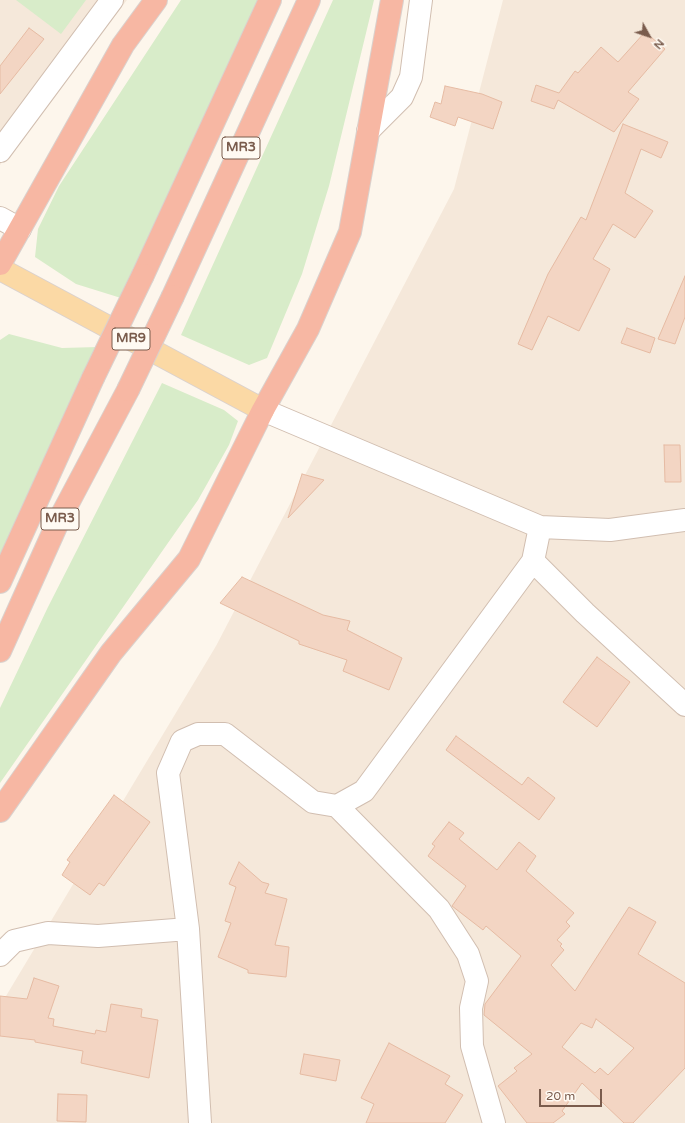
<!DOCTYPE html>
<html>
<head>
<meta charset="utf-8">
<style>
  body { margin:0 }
  #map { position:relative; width:685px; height:1123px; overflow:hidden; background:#fdf6ec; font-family:"Varela Round",sans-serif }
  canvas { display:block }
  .north { position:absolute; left:629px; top:16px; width:40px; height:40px; -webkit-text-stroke:3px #fffaf3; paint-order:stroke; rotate:130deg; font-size:11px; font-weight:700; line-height:16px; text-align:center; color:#7a5c4d }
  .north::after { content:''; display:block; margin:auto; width:14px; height:18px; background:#7a5c4d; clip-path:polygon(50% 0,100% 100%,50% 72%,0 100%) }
  .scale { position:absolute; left:539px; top:1089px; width:63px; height:18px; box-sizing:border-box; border:2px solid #7a5c4d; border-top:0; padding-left:5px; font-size:12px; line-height:14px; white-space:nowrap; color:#7a5c4d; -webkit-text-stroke:3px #fffaf3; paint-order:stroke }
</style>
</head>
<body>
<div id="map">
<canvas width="685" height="1123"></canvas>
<div class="north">N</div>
<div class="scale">20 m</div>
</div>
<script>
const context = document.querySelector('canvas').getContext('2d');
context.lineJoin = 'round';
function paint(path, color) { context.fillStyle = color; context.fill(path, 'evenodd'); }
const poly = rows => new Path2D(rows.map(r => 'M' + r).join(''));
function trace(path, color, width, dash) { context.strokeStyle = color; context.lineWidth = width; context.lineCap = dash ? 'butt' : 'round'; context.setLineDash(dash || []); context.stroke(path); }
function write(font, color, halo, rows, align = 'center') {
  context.font = font + ' "Varela Round",sans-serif'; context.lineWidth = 3; context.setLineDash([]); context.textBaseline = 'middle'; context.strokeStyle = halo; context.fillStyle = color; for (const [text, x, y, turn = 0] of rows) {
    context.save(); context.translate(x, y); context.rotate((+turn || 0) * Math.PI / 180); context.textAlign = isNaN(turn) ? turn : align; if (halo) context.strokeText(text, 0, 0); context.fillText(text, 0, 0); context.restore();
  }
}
paint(poly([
  [0,0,127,0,0,165],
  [503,0,685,0,685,1123,0,1123,0,1006,216,646,454,189]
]), '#f5e8da');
paint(poly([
  [16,0,86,0,61,34],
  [181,0,258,0,121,298,76,284,35,257,38,229,59,186],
  [333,0,374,0,329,186,302,274,267,358,249,365,181,335],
  [9,334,62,348,98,347,0,556,0,340],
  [162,383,224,410,238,421,229,445,198,500,0,783,0,708,48,607]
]), '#d8ecc9');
const building = poly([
  [29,28,44,39,0,94,0,66,29,28],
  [645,32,665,49,628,92,639,99,614,132,558,100,554,109,531,101,536,85,559,93,575,71,578,73,601,47,618,62,645,32],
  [445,86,482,94,502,102,493,129,458,117,455,126,430,117,435,102,441,104,445,86],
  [623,124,668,142,661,158,641,149,625,193,653,211,635,238,613,224,593,259,610,269,579,331,548,316,532,350,518,344,548,274,581,217,586,220,623,124],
  [685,276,685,317,675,344,658,339,685,276],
  [627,328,655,338,650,353,621,343,627,328],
  [664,445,680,445,681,482,665,482,664,445],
  [302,474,324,480,288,518,302,474],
  [242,577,323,615,350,621,347,630,402,658,389,690,343,671,347,660,299,644,299,641,220,603,242,577],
  [597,657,630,682,597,727,563,702,597,657],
  [456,736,522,785,528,777,555,798,539,820,446,750,456,736],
  [114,795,150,822,104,886,99,883,90,895,62,875,70,862,67,860,114,795],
  [449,822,464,833,459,839,497,870,519,842,536,856,526,871,574,913,566,922,570,926,557,940,562,944,560,946,564,950,551,965,575,991,629,907,656,922,638,954,685,983,685,1068,633,1123,624,1123,582,1083,562,1111,565,1114,553,1123,527,1123,498,1086,517,1071,514,1068,532,1054,484,1015,485,1004,521,956,486,926,483,930,452,906,466,886,428,856,435,846,432,844,449,822],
  [596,1019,634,1048,608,1075,600,1068,595,1073,562,1047,581,1023,592,1028,596,1019],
  [239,862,262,882,269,884,265,893,287,899,275,945,289,947,286,977,248,973,248,970,218,957,231,923,225,921,236,887,229,884,239,862],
  [34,978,59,986,48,1018,54,1019,53,1026,95,1034,96,1030,106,1032,111,1004,142,1009,141,1017,158,1020,149,1078,81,1063,83,1051,35,1042,35,1040,0,1036,0,996,27,999,34,978],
  [389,1043,450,1076,445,1084,463,1095,445,1123,366,1123,374,1104,361,1098,389,1043],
  [304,1054,340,1060,336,1081,300,1074,304,1054],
  [58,1094,87,1095,86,1122,57,1121,58,1094]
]);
paint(building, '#f3d5c3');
trace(building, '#e6bba3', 1);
const minor = poly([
  [368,131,402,97,411,77,421,0],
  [0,151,112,0],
  [0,218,20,229],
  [263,410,540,527,610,530,685,520],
  [533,561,585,613,685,705],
  [337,806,439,909,468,954,477,981,471,1008,472,1046,494,1123],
  [0,955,14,941,48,933,98,936,188,929],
  [200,1123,188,929,168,773,182,741,198,734,225,734,313,802,337,806,364,791,533,561,540,527]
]);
const major = poly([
  [0,269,263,410]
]);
const highway = poly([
  [0,264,123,45,156,0],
  [143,275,270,0],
  [173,296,309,0],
  [0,582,93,378],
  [0,651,58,522,128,390],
  [0,811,111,653,189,559,263,410,308,329,350,232,392,0]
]);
trace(minor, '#d1beb0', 24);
trace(major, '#dad1cd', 24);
trace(highway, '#dad1cd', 24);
trace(minor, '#fff', 22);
trace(major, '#fbd9a5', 22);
trace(highway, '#f7b7a3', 22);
const highwayBridge = poly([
  [93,378,143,275],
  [128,390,173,296]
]);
trace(highwayBridge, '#dad1cd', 24, []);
trace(highwayBridge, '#f7b7a3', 22);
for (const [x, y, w] of [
  [241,148,38],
  [131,339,38],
  [60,519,38]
]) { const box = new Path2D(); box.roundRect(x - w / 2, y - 11, w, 22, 3); context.fillStyle = '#fffaf3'; context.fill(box); trace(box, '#7a5c4d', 1); }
write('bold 13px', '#7a5c4d', null, [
  ["MR3",241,148],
  ["MR9",131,339],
  ["MR3",60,519]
]);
</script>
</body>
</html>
